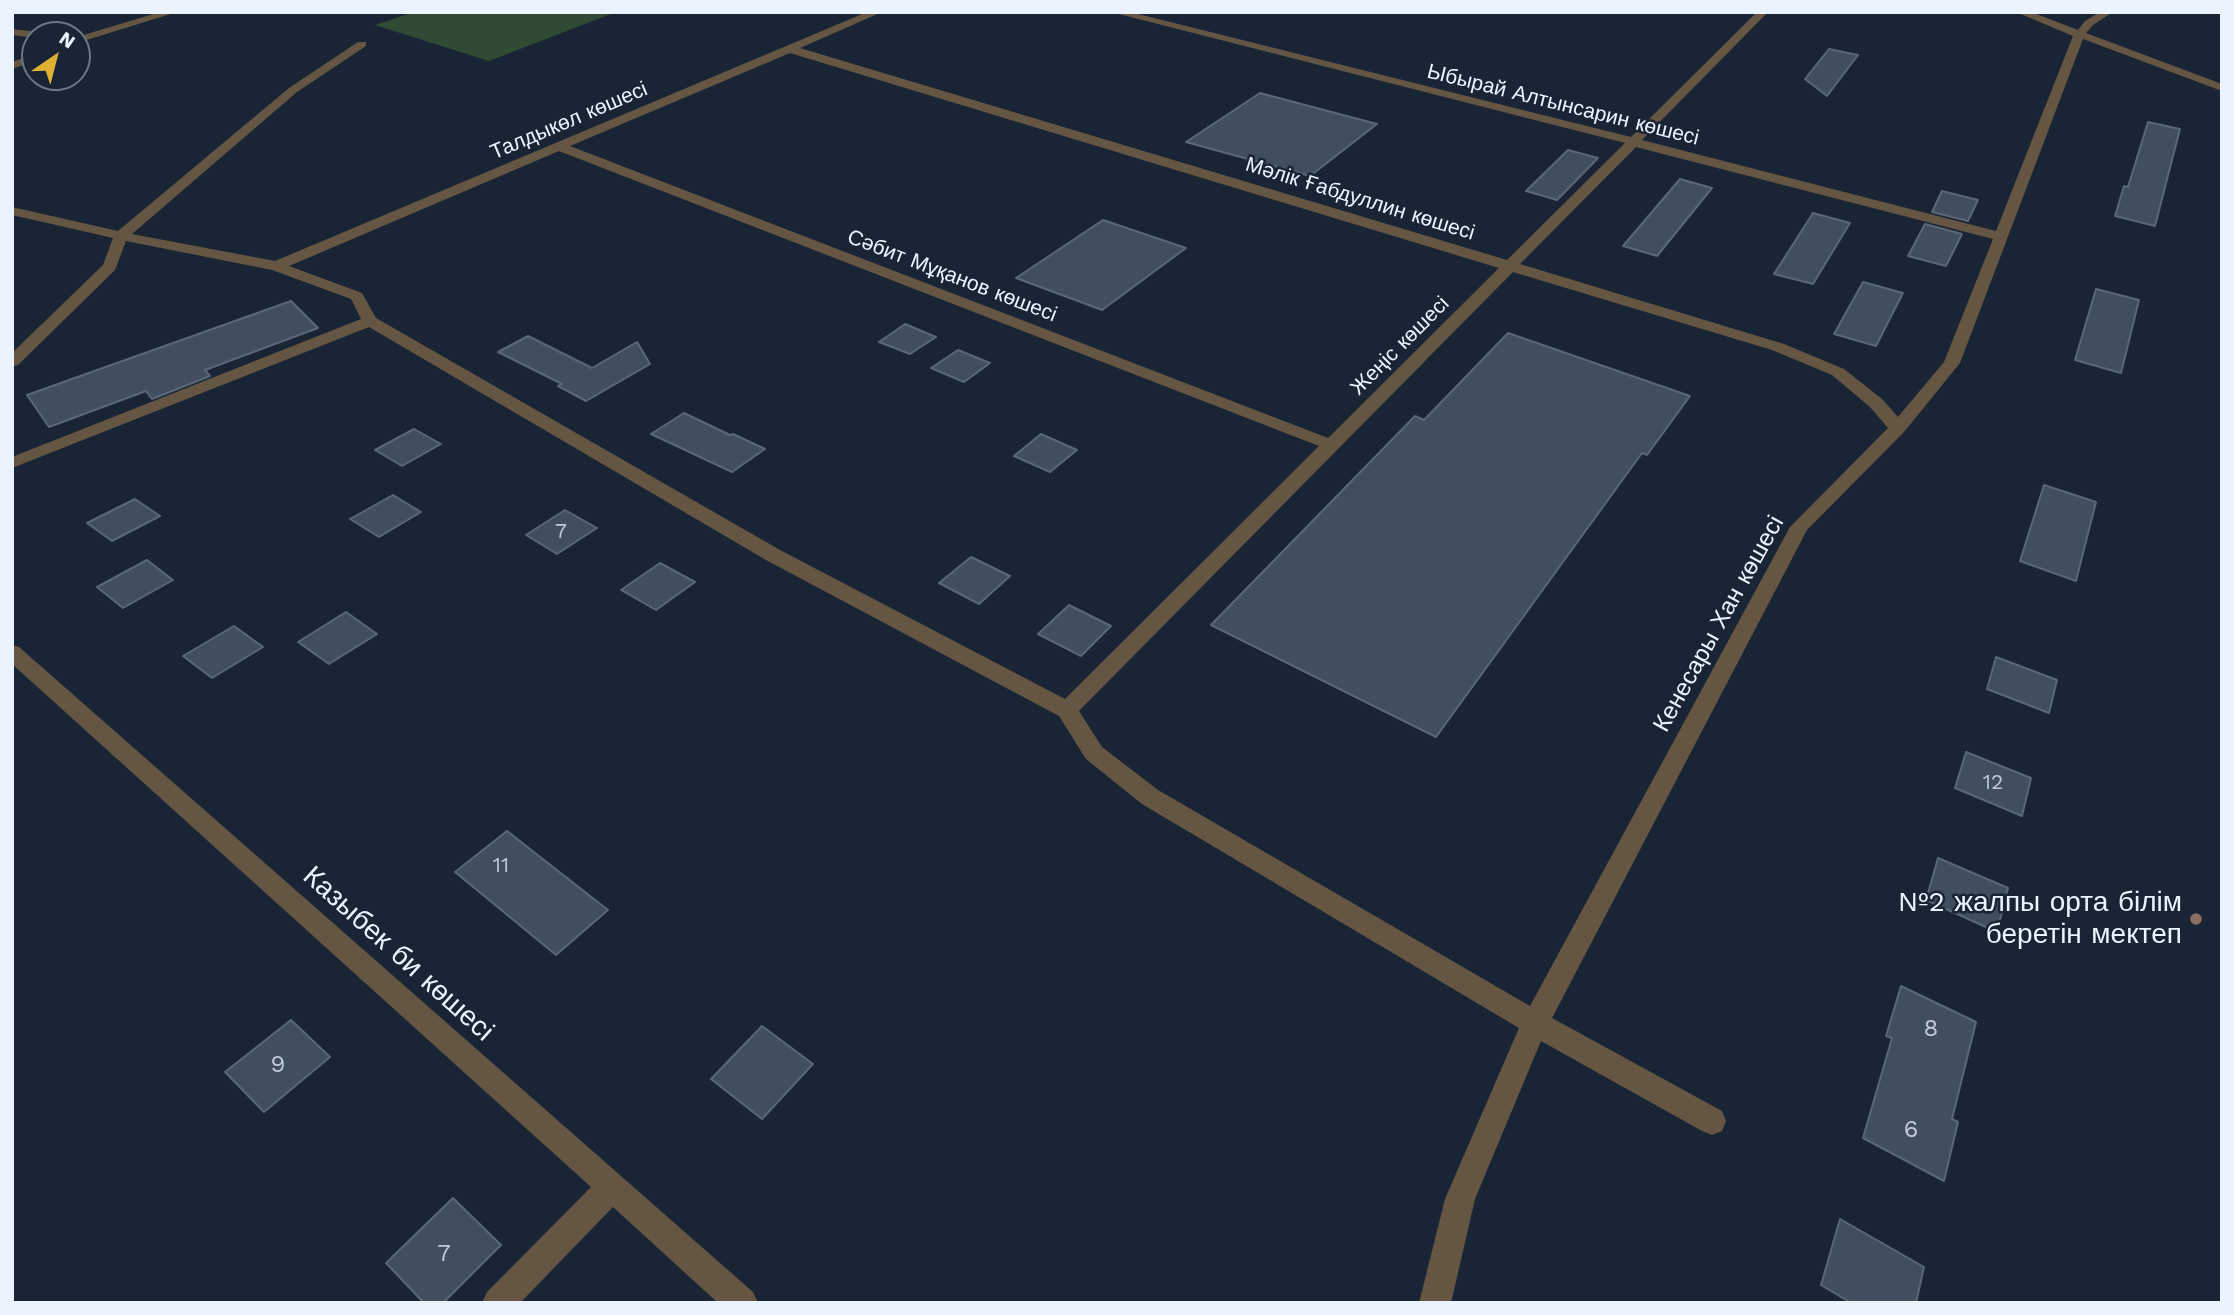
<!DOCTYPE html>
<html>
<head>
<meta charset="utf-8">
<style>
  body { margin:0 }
  #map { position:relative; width:2234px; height:1315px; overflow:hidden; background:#192534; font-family:"Work Sans",sans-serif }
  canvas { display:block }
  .frame { position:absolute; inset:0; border:14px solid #ebf3fe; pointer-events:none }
  .north { position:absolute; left:21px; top:21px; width:70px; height:70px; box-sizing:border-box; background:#192534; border:2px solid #6d7785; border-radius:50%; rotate:35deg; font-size:19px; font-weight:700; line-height:28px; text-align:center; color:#ebf3fe }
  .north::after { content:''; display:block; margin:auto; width:24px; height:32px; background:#deb133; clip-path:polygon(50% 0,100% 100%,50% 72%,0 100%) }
</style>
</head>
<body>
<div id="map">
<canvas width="2234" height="1315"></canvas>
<div class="frame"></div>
<div class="north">N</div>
</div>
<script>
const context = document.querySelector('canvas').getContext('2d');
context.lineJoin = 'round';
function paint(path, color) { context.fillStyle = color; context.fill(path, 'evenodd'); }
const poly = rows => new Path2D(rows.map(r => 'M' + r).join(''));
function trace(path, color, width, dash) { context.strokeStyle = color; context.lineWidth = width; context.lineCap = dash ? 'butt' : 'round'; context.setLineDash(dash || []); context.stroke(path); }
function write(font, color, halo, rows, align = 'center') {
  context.font = font + ' "Work Sans",sans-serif'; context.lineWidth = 5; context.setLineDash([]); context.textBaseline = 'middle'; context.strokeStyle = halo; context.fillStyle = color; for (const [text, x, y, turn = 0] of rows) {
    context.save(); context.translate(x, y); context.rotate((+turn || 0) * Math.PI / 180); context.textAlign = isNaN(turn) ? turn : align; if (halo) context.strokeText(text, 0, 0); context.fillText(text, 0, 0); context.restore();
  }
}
paint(poly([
  [414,12,616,12,489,61,375,25]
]), '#314a34');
const building = poly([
  [1829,49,1858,55,1827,96,1805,79,1829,49],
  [1260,93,1377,124,1310,176,1186,142,1260,93],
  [2148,122,2180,129,2155,226,2115,216,2124,186,2128,187,2148,122],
  [1568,150,1598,158,1557,200,1526,191,1568,150],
  [1680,179,1712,188,1657,256,1623,246,1680,179],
  [1942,191,1978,200,1968,221,1932,212,1942,191],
  [1813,213,1850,223,1813,284,1774,274,1813,213],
  [1103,220,1186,248,1102,310,1016,278,1103,220],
  [1925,224,1962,234,1946,266,1908,256,1925,224],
  [1863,282,1903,293,1876,346,1834,334,1863,282],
  [2096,289,2139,300,2121,373,2075,360,2096,289],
  [291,301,318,328,205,370,210,376,152,399,146,391,49,427,27,395,291,301],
  [905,324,936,337,910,354,879,342,905,324],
  [1508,333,1690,396,1647,455,1642,453,1436,737,1211,625,1415,416,1424,420,1508,333],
  [528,336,592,368,637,342,650,364,586,401,558,386,562,384,498,352,528,336],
  [958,350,990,363,964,382,931,368,958,350],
  [684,413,730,435,733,434,765,449,732,472,651,434,684,413],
  [414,429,441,444,402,466,375,450,414,429],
  [1041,434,1077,450,1050,472,1014,456,1041,434],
  [2044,485,2096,502,2076,581,2020,561,2044,485],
  [393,495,421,512,379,537,350,519,393,495],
  [135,499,160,516,112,541,87,523,135,499],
  [565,510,597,528,557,554,526,535,565,510],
  [971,557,1010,576,979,604,939,583,971,557],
  [147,560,173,580,123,608,97,587,147,560],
  [660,563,695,582,656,610,621,590,660,563],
  [1069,605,1111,626,1081,656,1038,634,1069,605],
  [346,612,377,634,329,664,298,642,346,612],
  [234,626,263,647,212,678,183,656,234,626],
  [1996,657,2057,680,2049,713,1987,689,1996,657],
  [1966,752,2031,778,2022,816,1955,788,1966,752],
  [507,831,608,910,556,955,455,872,507,831],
  [1938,858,2008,888,1997,932,1926,900,1938,858],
  [1901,986,1976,1022,1952,1119,1958,1122,1944,1181,1863,1138,1892,1038,1886,1036,1901,986],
  [291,1020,330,1057,264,1112,225,1072,291,1020],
  [762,1026,813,1064,762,1119,711,1079,762,1026],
  [453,1198,501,1245,443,1303,424,1303,386,1263,453,1198],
  [1840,1219,1924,1267,1916,1303,1851,1303,1821,1285,1840,1219]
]);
paint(building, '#414e5f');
trace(building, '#596779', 2);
paint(poly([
  [160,12,177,12,77,43,77,37,160,12],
  [867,12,882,12,800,48,1507,260,1625,143,1111,12,1130,12,1631,137,1757,12,1768,12,1642,140,1996,231,2073,36,2016,12,2031,12,2078,30,2085,21,2100,12,2113,12,2093,25,2086,33,2222,84,2222,91,2083,39,1960,363,1904,432,1807,530,1552,1018,1722,1111,1726,1121,1722,1131,1712,1135,1702,1131,1541,1041,1475,1199,1451,1303,1419,1303,1445,1199,1519,1028,1142,804,1086,759,1059,716,766,560,369,327,12,468,12,457,361,319,351,299,272,270,126,241,115,270,18,365,12,367,12,353,103,265,113,238,12,215,12,207,118,231,289,88,358,42,366,42,366,46,297,92,132,234,275,261,867,12],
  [790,53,1499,268,1328,438,570,146,790,53],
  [1636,147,1993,239,1944,362,1898,417,1882,399,1844,369,1784,344,1520,264,1636,147],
  [559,151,1319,446,1065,699,780,550,376,318,362,293,289,266,559,151],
  [1513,272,1772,350,1832,375,1870,407,1888,428,1790,527,1530,1006,1158,790,1102,747,1079,711,1513,272],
  [12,29,38,32,43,35,35,35,35,38,12,35,12,29],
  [35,54,35,61,12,69,12,62,35,54],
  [12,645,19,647,753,1292,758,1303,718,1303,613,1207,520,1303,482,1303,487,1292,591,1187,12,664,12,645]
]), '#655644');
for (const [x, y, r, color] of [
  [2196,919,7,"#8d6e63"]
]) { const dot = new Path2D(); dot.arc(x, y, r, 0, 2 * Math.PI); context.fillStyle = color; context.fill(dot); trace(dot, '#192534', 2.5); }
write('21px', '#ebf3fe', '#192534', [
  ["Ыбырай Алтынсарин көшесі",1563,105,14],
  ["Талдыкөл көшесі",569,121,-23],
  ["Мәлік Ғабдуллин көшесі",1360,199,17],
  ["Сәбит Мұқанов көшесі",952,276,21],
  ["Жеңіс көшесі",1400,346,-45]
]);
write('21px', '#c0cad6', null, [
  ["7",561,532],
  ["12",1993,783],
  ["11",501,866]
]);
write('24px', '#ebf3fe', '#192534', [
  ["Кенесары Хан көшесі",1719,624,-61]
]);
write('24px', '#c0cad6', null, [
  ["8",1931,1029],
  ["9",278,1065],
  ["6",1911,1130],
  ["7",444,1254]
]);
write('28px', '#ebf3fe', '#192534', [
  ["№2 жалпы орта білім",2182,903],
  ["беретін мектеп",2182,935]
], 'right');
write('28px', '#ebf3fe', '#192534', [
  ["Казыбек би көшесі",398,954,42]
]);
</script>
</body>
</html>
